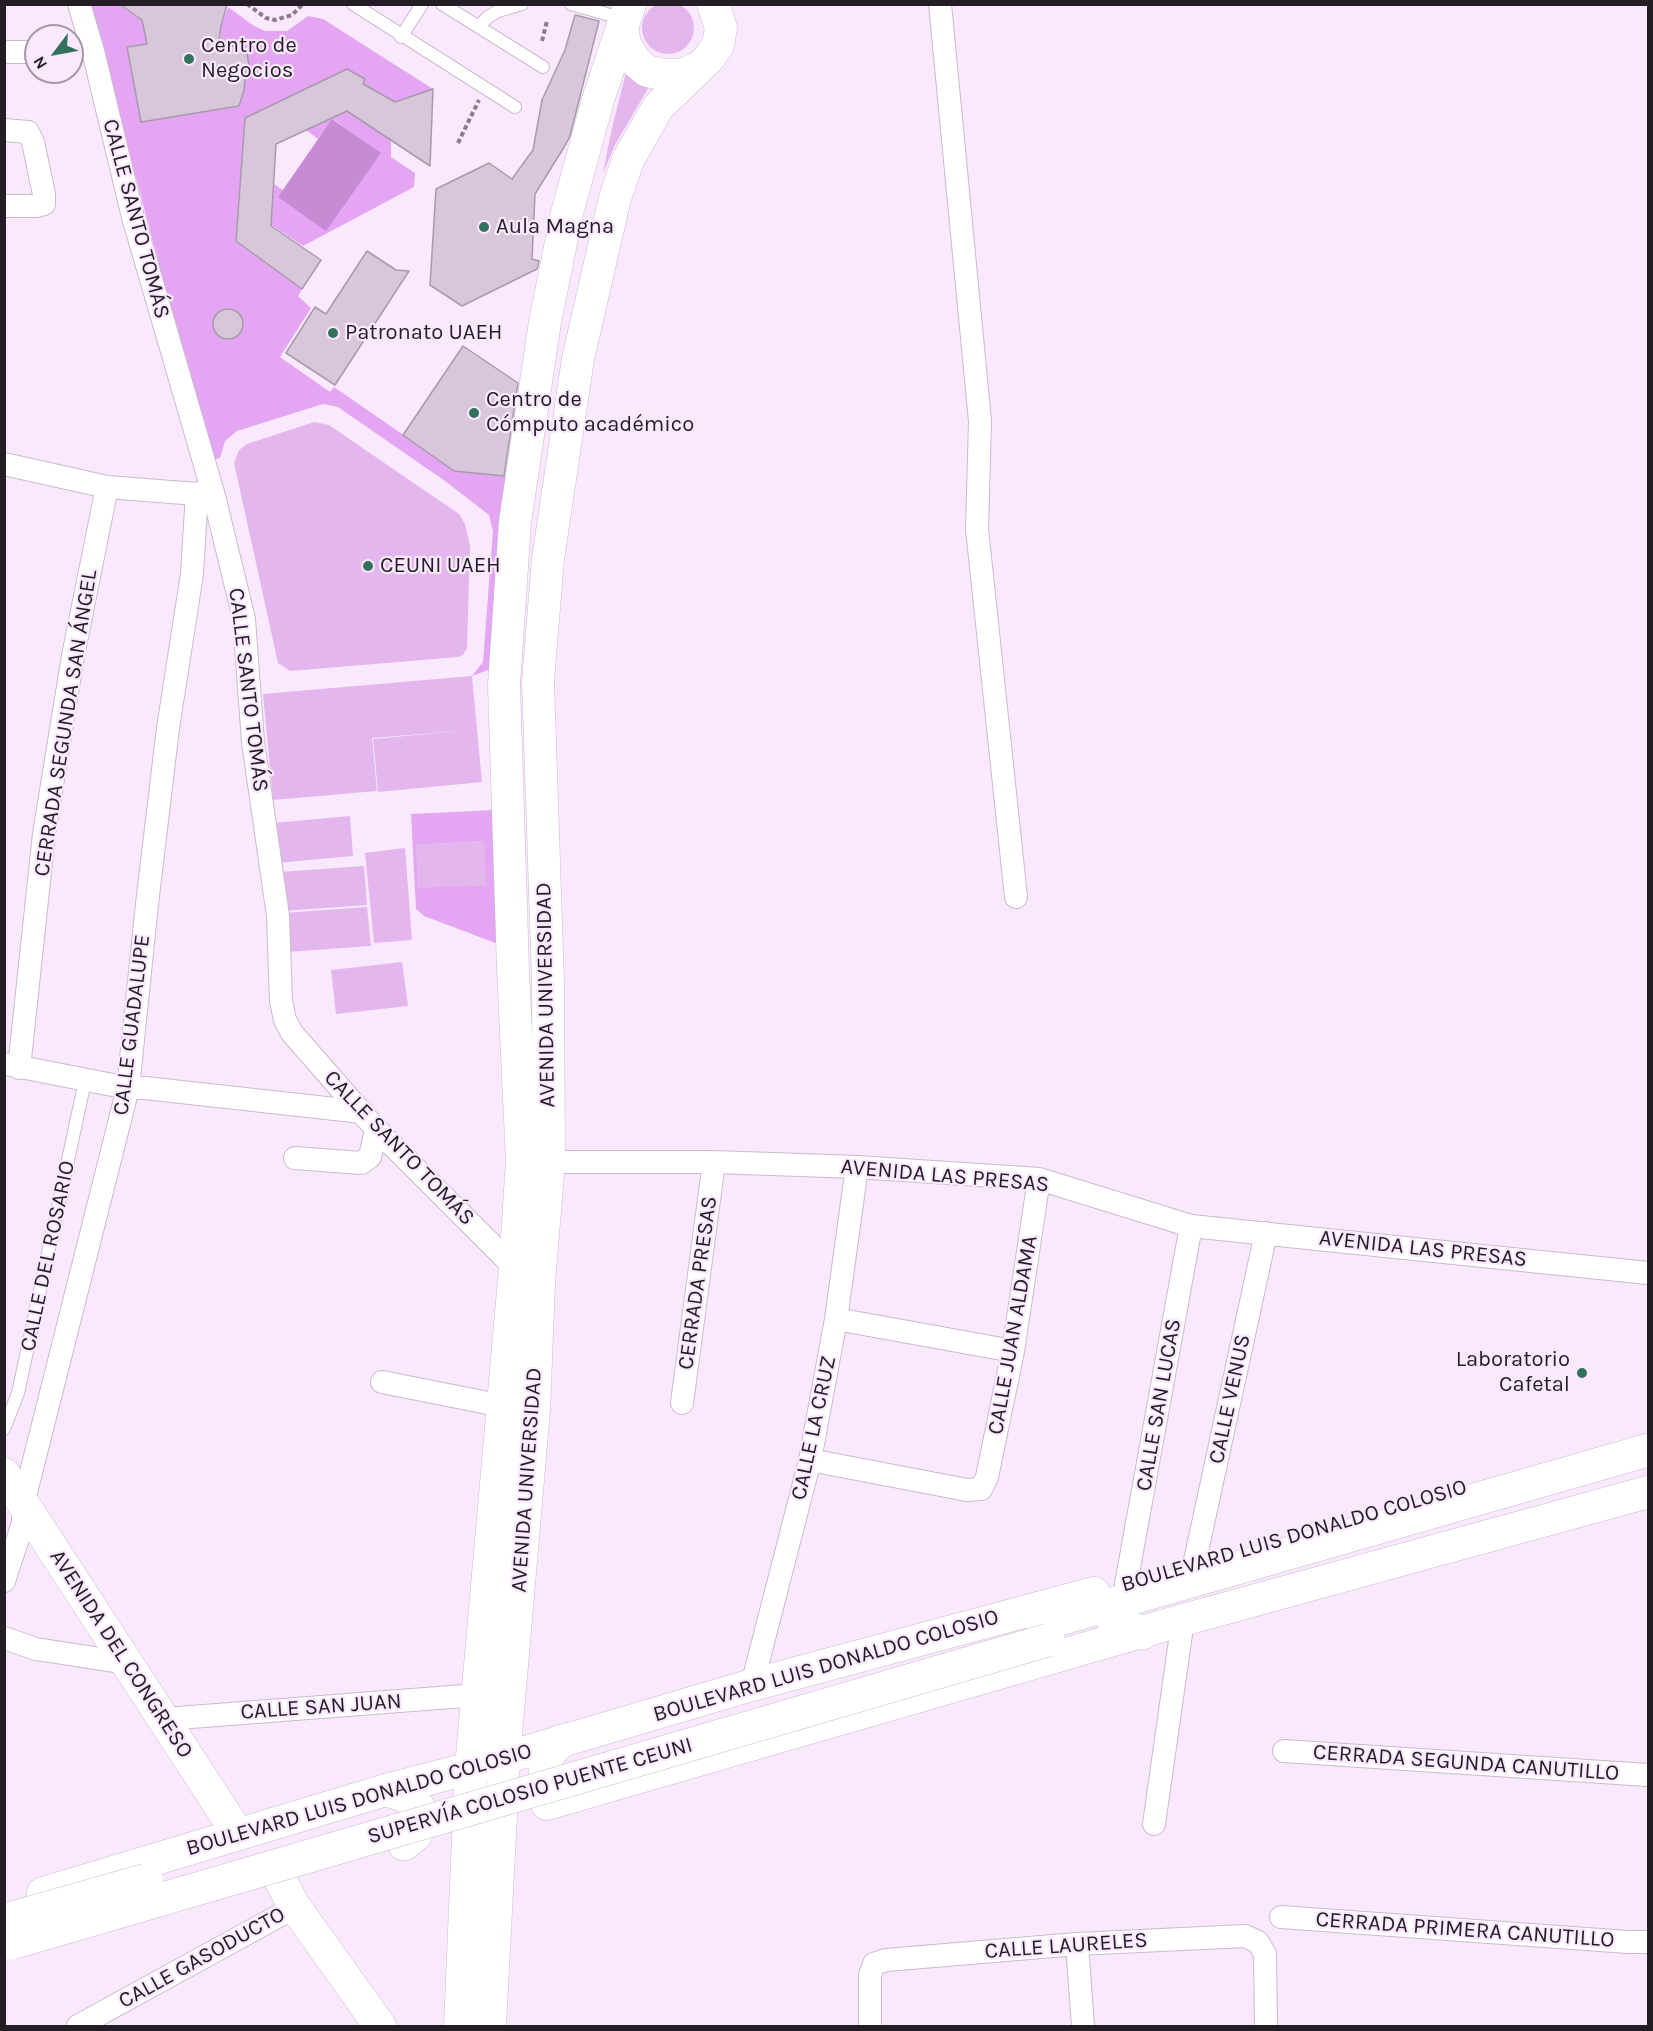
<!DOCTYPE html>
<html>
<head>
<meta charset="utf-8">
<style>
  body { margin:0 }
  #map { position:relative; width:1653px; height:2031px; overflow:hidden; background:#fae8fe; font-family:Karla,sans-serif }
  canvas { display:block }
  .frame { position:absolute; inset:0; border:6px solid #241d25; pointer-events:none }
  .north { position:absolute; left:24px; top:24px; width:60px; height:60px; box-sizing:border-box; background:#fae8fe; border:2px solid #a497a7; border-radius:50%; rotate:238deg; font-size:16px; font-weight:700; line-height:24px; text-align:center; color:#241d25 }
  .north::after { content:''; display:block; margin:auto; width:21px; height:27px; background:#33715d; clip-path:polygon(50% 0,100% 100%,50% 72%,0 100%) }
</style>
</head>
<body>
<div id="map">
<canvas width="1653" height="2031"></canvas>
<div class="frame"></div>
<div class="north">N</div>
</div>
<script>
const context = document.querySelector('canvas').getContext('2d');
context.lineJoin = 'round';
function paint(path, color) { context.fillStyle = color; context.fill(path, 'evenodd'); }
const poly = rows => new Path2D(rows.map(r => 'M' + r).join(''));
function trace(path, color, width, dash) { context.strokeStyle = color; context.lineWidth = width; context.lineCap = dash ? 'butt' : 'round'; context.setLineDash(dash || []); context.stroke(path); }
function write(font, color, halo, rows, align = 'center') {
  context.font = font + ' Karla,sans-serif'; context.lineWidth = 4.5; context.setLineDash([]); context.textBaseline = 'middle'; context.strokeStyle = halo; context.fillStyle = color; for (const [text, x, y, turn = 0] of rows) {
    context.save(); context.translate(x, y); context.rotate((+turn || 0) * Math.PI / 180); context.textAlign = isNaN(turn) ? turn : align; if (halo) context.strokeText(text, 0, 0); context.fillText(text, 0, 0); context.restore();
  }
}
paint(poly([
  '642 28a26 26 0 1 1 52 0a26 26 0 1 1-52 0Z',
  [626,72,650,85,615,145,603,173,612,128],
  [314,422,329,425,459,514,465,524,470,546,467,648,463,655,458,657,290,671,278,663,234,463,239,450,247,444],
  [472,676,482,782,378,792,373,739,458,731,372,738,377,791,273,800,263,694],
  [350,816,353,856,277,863,273,823],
  [484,841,487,885,418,889,415,845],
  [405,848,412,940,374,943,365,853],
  [364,866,367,905,283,911,280,872],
  [367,907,371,946,287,952,283,913],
  [402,962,408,1006,336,1014,331,970]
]), '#e3b7ed');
paint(poly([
  [90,5,119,5,142,20,147,44,127,47,142,122,236,107,244,90,243,72,250,70,245,44,220,48,221,26,228,7,254,26,265,31,287,31,308,16,323,19,433,89,395,102,363,84,365,79,347,69,245,118,236,241,302,289,298,296,311,308,280,357,330,392,334,387,454,470,511,476,493,668,472,676,483,662,493,531,489,515,445,481,338,407,323,404,237,431,225,441,220,458,211,460],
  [347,111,391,140,391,157,415,173,414,187,303,246,271,225,274,184,283,190,278,197,381,154,333,119,318,139,306,130],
  [495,810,498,944,424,916,416,909,411,814],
  [484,841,486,885,418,888,416,845]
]), '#e4a5f2');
paint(poly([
  [332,119,381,153,326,231,278,197]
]), '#c78ad5');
const building = poly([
  [119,4,227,4,221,26,218,48,245,44,250,70,246,71,244,90,239,106,141,122,127,47,147,44,142,20,119,4],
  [575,15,599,21,570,136,566,144,535,194,532,259,539,261,537,269,462,306,430,285,436,189,489,163,512,179,533,150,542,100,565,50,575,15],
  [347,69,365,79,363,84,395,102,433,89,430,166,347,111,276,144,271,226,321,260,302,289,236,241,245,118,347,69],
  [367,251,396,270,409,271,335,385,286,353,315,307,326,314,367,251],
  '213 324a15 15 0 1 1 30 0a15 15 0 1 1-30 0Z',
  [463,346,518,383,504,476,454,471,403,435,463,346]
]);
paint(building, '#d8c7db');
trace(building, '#a999ad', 1.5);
const lane = poly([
  [353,4,515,107],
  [442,4,543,67],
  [571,4,624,19],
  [479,26,488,17,498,11,522,4],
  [401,37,422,4],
  [4,1429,18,1393,85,1081]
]);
const street = poly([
  [79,4,93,51,133,217,214,496,244,619,253,742,278,916,281,1001,285,1020,292,1033,376,1129,515,1268],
  [940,4,980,421,977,529,1016,897],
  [4,52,36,52],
  [4,130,28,132,33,142,44,194,44,204,36,206,4,206],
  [4,464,107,487,210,495],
  [5,1064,128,1088,145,1088,362,1112],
  [19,1068,44,834,73,656,107,487],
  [295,1158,361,1163,370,1157,376,1129],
  [535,1162,714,1162,857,1167,1039,1179,1191,1226,1648,1273],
  [836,1319,1013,1351],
  [382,1382,503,1406],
  [682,1403,714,1162],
  [810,1460,967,1490,981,1489,987,1477,1013,1351,1039,1179],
  [1194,1565,1266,1233],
  [4,1581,23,1523,23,1504,128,1088,147,904,168,728,192,574,197,493],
  [1126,1584,1191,1226],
  [4,1638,36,1649,127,1663],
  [752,1685,810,1460,836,1319,857,1167],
  [165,1719,477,1695],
  [1284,1751,1648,1775],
  [1154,1824,1183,1620],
  [1281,1917,1628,1942,1648,1942],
  [1077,1944,1083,2026],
  [78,2026,295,1907],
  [870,2026,870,1975,874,1964,886,1960,1077,1944,1245,1936,1258,1942,1265,1954,1266,2026]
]);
const secondary = poly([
  [622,27,625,44,635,61,647,71,665,75,682,75,698,68],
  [4,1474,238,1834],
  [547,1804,1183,1620,1648,1492],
  [280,1880,295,1907,380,2026],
  [43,1893,386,1790,471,1768,752,1685,1094,1593],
  [460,2026,471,1768,515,1268,522,1161,513,969,504,685,515,522,545,322,567,213,598,100,630,4],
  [490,2026,504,1758,534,1410,539,1283,549,1162,548,982,538,681,548,559,578,359,615,198,628,160,658,107,708,59,718,45,721,28,713,4]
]);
const primary = poly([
  [1113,1620,1142,1633],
  [1042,1624,1648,1450],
  [561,1741,552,1750,547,1758,545,1770,548,1780,554,1788,574,1796],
  [386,1790,401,1794,412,1800,419,1808,421,1819,420,1826,415,1835,404,1844]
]);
trace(lane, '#cbbace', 14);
trace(street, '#cbbace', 24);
trace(secondary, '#cbbace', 33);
trace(primary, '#cbbace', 34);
trace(poly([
  [247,4,266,18,275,20,292,15,303,4],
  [542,41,547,21],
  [458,143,479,100]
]), '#897d8b', 4, [4.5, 3]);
trace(lane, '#fff', 12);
trace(street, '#fff', 22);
trace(secondary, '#fff', 32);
trace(primary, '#fff', 33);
const primaryBridge = poly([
  [5,1920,146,1880],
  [12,1943,1048,1640]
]);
trace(primaryBridge, '#cbbace', 34, []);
trace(primaryBridge, '#fff', 33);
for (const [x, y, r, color] of [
  [189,59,6,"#33715d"],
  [484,227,6,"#33715d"],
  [333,333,6,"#33715d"],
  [474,413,6,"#33715d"],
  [368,566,6,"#33715d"],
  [1582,1373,6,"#33715d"]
]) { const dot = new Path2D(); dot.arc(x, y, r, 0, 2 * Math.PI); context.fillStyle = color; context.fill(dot); trace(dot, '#fae8fe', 2); }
write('22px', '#241d25', '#fae8fe', [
  ["Centro de",201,46],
  ["Negocios",201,71],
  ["Aula Magna",496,227],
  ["Patronato UAEH",345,333],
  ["Centro de",486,400],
  ["Cómputo académico",486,425],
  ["CEUNI UAEH",380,566],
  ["Laboratorio",1570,1360,"right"],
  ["Cafetal",1570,1385,"right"]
], 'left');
write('22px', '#241d25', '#fae8fe', [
  ["CALLE SANTO TOMÁS",136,219,75],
  ["CALLE SANTO TOMÁS",248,690,83],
  ["CERRADA SEGUNDA SAN ÁNGEL",66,723,-81],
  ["AVENIDA UNIVERSIDAD",546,995,-91],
  ["CALLE GUADALUPE",132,1025,-83],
  ["CALLE SANTO TOMÁS",399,1148,46],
  ["AVENIDA LAS PRESAS",945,1176,5],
  ["AVENIDA LAS PRESAS",1423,1249,6],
  ["CALLE DEL ROSARIO",48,1256,-78],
  ["CERRADA PRESAS",698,1283,-82],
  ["CALLE JUAN ALDAMA",1013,1335,-80],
  ["CALLE VENUS",1230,1399,-78],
  ["CALLE SAN LUCAS",1159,1405,-80],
  ["CALLE LA CRUZ",814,1428,-78],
  ["AVENIDA UNIVERSIDAD",527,1480,-86],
  ["BOULEVARD LUIS DONALDO COLOSIO",1294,1536,-16],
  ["AVENIDA DEL CONGRESO",121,1654,57],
  ["BOULEVARD LUIS DONALDO COLOSIO",826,1666,-16],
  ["CALLE SAN JUAN",321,1707,-4],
  ["CERRADA SEGUNDA CANUTILLO",1466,1763,4],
  ["SUPERVÍA COLOSIO PUENTE CEUNI",530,1791,-16],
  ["BOULEVARD LUIS DONALDO COLOSIO",359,1800,-16],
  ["CERRADA PRIMERA CANUTILLO",1465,1930,4],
  ["CALLE LAURELES",1066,1946,-4],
  ["CALLE GASODUCTO",202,1958,-29]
]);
</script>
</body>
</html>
